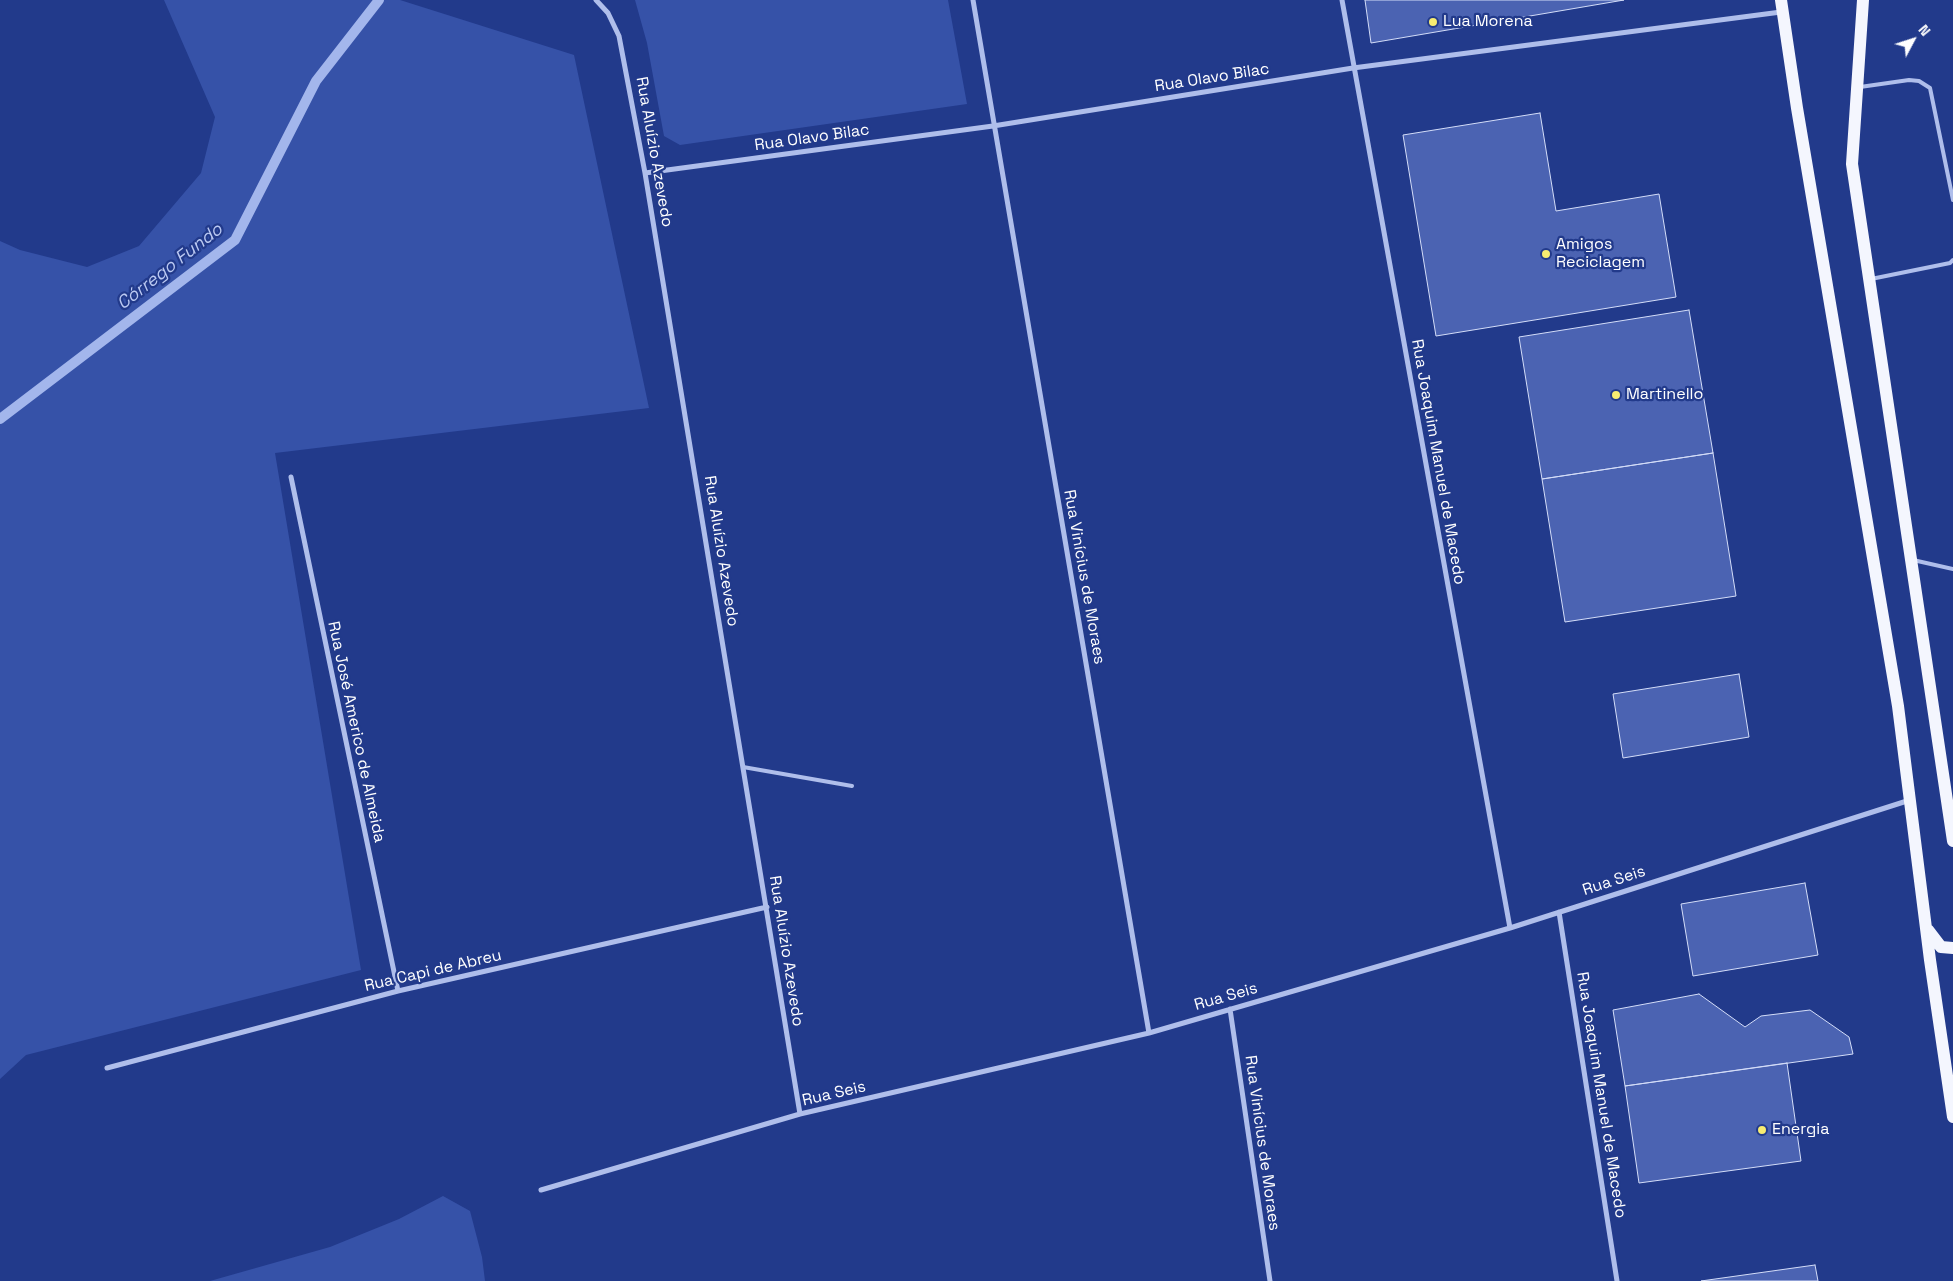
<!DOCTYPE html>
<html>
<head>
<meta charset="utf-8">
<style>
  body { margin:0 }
  #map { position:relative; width:1953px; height:1281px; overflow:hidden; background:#223a8b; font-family:"Space Grotesk",sans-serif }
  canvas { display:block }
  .north { position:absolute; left:1888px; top:15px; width:50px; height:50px; -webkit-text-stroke:4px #223a8b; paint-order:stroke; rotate:50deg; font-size:14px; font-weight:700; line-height:20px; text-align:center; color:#fff }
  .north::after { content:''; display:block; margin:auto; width:18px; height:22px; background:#fff; clip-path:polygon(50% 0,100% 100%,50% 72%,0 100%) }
</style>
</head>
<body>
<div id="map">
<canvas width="1953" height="1281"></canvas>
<div class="north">N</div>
</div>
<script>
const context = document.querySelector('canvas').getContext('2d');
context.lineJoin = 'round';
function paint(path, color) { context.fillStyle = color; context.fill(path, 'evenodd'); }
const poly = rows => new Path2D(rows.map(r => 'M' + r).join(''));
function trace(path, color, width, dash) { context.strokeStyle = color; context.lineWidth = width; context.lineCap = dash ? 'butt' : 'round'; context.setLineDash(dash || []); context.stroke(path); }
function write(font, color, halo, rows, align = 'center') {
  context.font = font + ' "Space Grotesk",sans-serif'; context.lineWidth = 4.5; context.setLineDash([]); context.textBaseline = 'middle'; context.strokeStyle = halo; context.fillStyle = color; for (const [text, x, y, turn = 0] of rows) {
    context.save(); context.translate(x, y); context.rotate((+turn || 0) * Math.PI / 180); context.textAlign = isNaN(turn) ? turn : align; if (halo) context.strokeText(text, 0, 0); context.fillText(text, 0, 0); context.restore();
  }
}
paint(poly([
  [164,0,400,0,574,55,649,408,275,453,361,970,26,1055,0,1079,0,241,20,250,87,267,139,246,201,173,215,117],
  [635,0,948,0,967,104,680,145,664,136,647,43],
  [443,1196,470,1211,482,1257,485,1281,210,1281,330,1247,399,1219]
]), '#3652a8');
trace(poly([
  [0,419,235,240,316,81,379,0]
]), '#a3b6ec', 10);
const building = poly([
  [1365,0,1624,0,1371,43,1365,0],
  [1540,113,1556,211,1659,194,1676,297,1436,336,1403,135,1540,113],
  [1689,310,1713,453,1542,479,1519,337,1689,310],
  [1713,453,1736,596,1565,622,1542,479,1713,453],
  [1739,674,1749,737,1623,758,1613,694,1739,674],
  [1805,883,1818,955,1693,976,1681,904,1805,883],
  [1699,994,1745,1027,1761,1016,1810,1010,1849,1037,1853,1054,1625,1086,1613,1010,1699,994],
  [1787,1063,1801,1161,1639,1183,1625,1086,1787,1063],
  [1815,1265,1818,1281,1701,1281,1815,1265]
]);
paint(building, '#4b63b2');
trace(building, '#d4ddf8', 1);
trace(poly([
  [1860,87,1909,80,1919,81,1930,88,1953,200],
  [1871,279,1950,263,1953,260],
  [1913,560,1953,569],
  [743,767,852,786]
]), '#afbeeb', 4);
trace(poly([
  [596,0,608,13,619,36,645,173,800,1114],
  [973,0,1149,1033],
  [1342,0,1510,928],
  [645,173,993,126,1353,68,1781,12],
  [291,477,398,991],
  [1559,912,1617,1281],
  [1230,1009,1270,1281],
  [107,1068,398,991,767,907],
  [541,1190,800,1114,1149,1033,1510,928,1910,800]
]), '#afbeeb', 5);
trace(poly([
  [1781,0,1797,108,1898,706,1930,960,1953,1117],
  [1863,0,1852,164,1953,841],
  [1928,930,1941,947,1953,948]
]), '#f4f6fe', 12);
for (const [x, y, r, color] of [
  [1433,22,5,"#f7ec71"],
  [1546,254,5,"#f7ec71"],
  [1616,395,5,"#f7ec71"],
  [1762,1130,5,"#f7ec71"]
]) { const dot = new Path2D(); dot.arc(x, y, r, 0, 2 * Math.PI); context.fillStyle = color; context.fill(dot); trace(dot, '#223a8b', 2); }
write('16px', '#fff', '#223a8b', [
  ["Lua Morena",1443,22],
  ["Amigos",1556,245],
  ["Reciclagem",1556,263],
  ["Martinello",1626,395],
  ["Energia",1772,1130]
], 'left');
write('16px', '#fff', '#223a8b', [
  ["Rua Olavo Bilac",1212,78,-9],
  ["Rua Olavo Bilac",812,138,-8],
  ["Rua Aluízio Azevedo",654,152,80],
  ["Rua Joaquim Manuel de Macedo",1438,462,80],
  ["Rua Aluízio Azevedo",721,551,81],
  ["Rua Vinícius de Moraes",1084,577,80],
  ["Rua José Americo de Almeida",356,732,78],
  ["Rua Seis",1614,881,-18],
  ["Rua Aluízio Azevedo",786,951,81],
  ["Rua Capi de Abreu",433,971,-13],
  ["Rua Seis",1226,997,-16],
  ["Rua Seis",834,1094,-13],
  ["Rua Joaquim Manuel de Macedo",1601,1095,81],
  ["Rua Vinícius de Moraes",1262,1143,82]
]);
write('italic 18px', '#bbc9f2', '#223a8b', [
  ["Córrego Fundo",170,267,-38]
]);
</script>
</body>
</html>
